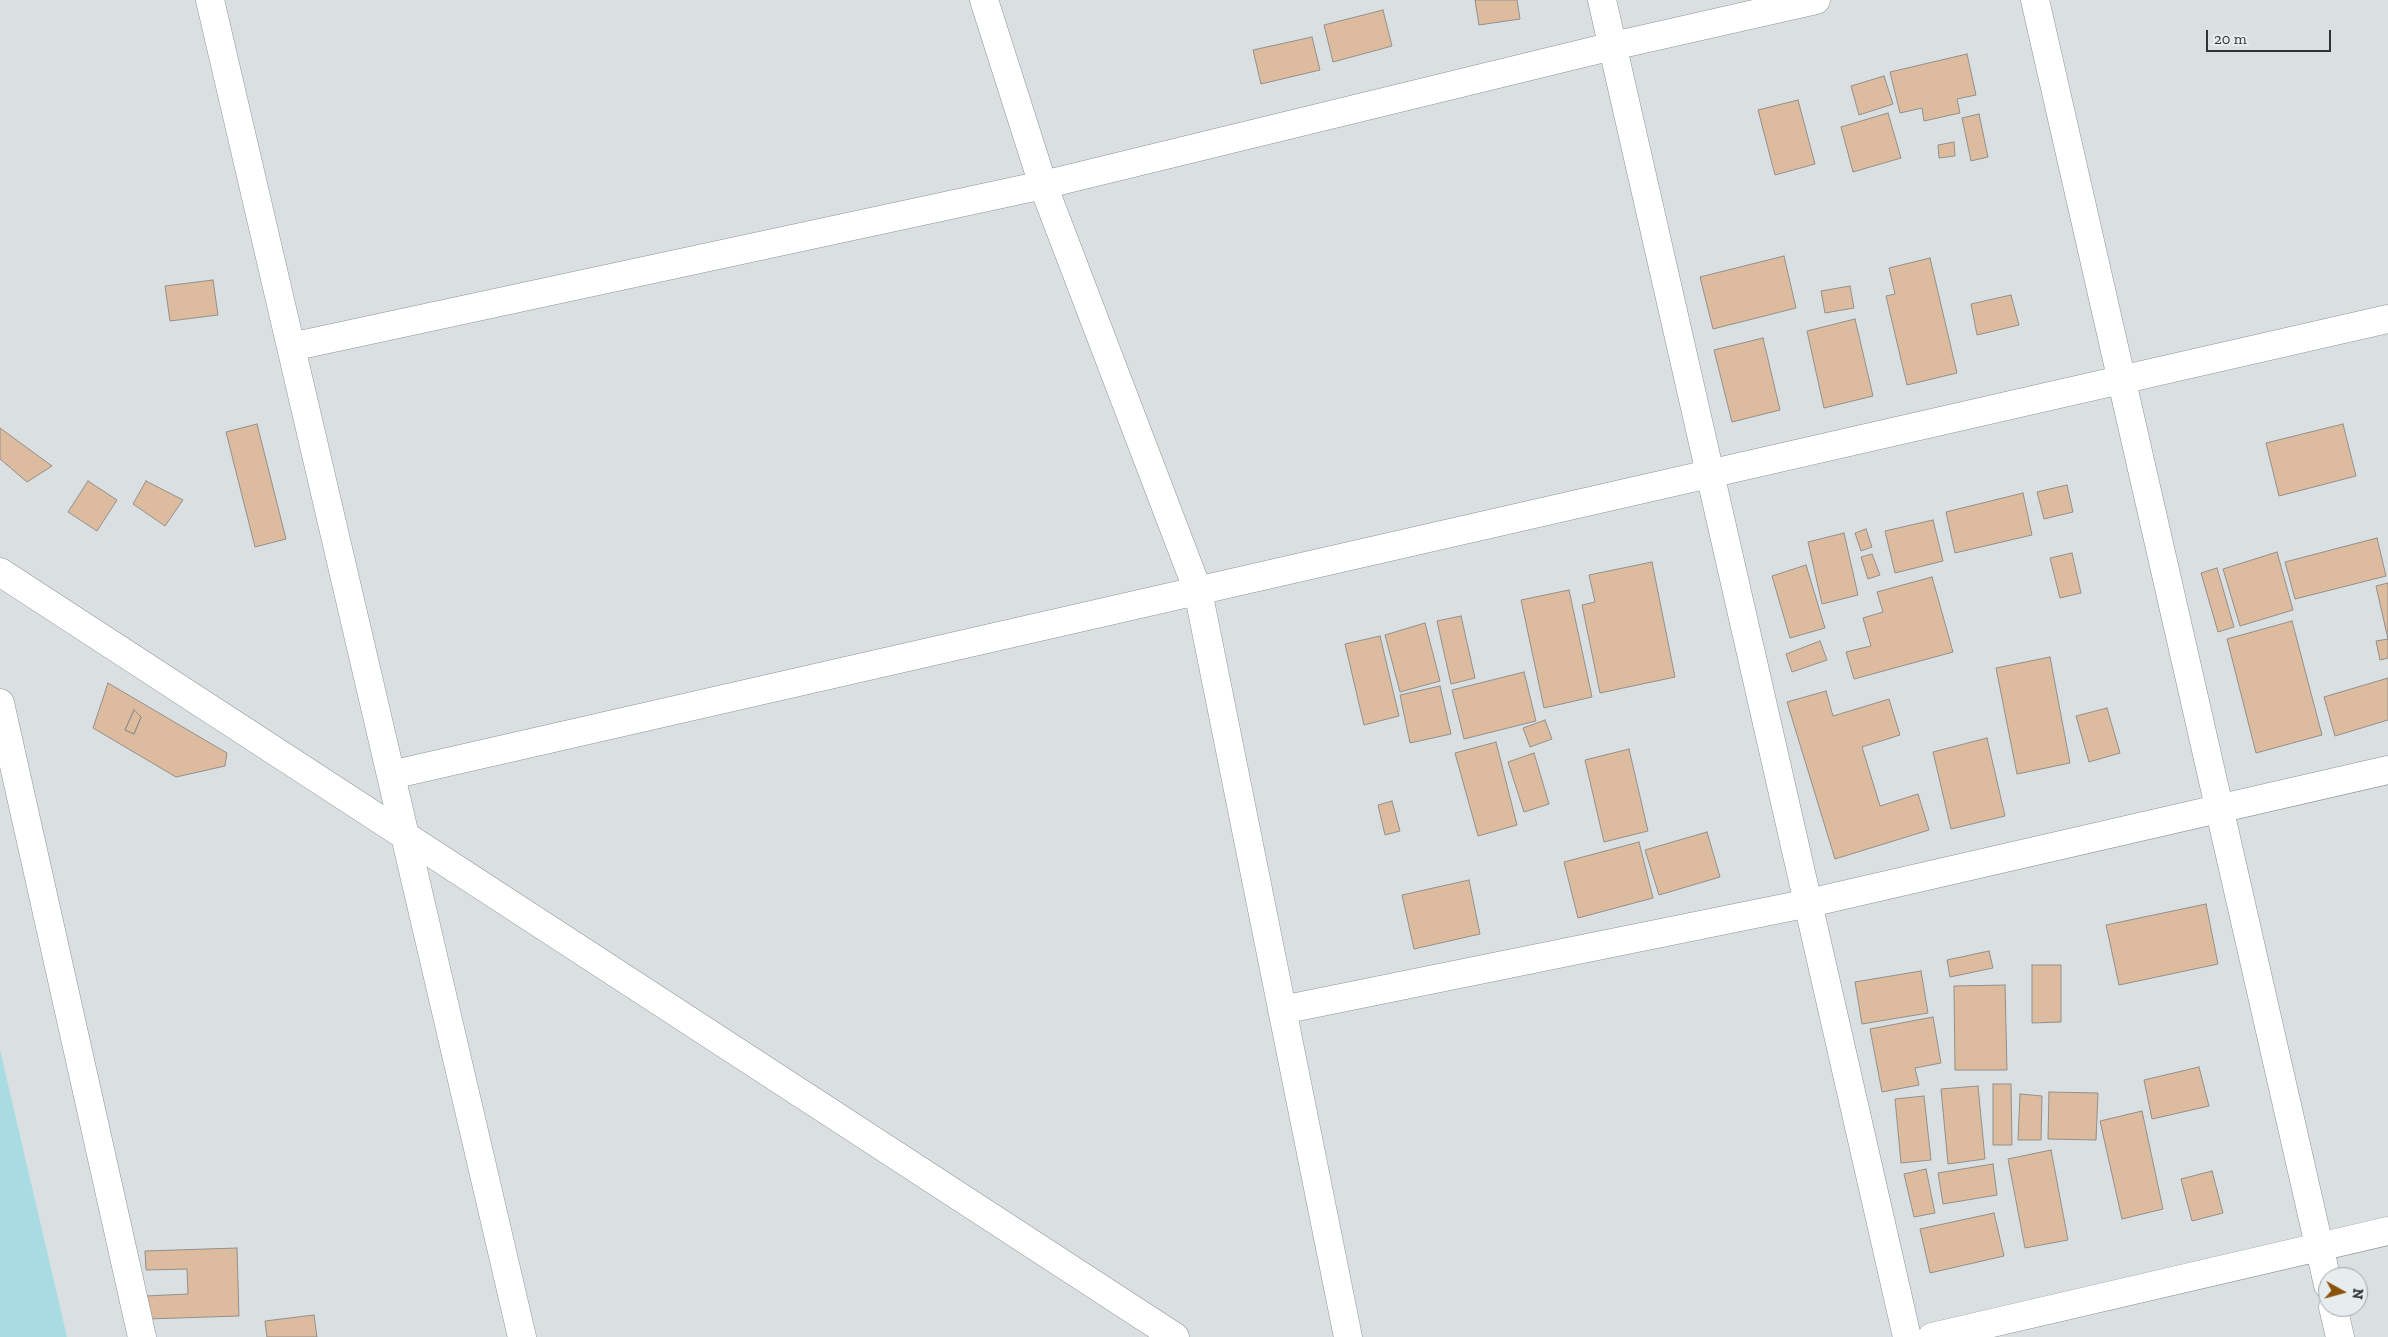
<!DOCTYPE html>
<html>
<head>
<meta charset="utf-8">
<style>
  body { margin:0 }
  #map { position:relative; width:2388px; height:1337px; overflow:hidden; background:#dae0e1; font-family:"Zilla Slab",serif }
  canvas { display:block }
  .north { position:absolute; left:2318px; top:1267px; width:50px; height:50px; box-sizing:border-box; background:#e7edee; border:1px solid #9ea3a3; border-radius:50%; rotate:97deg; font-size:14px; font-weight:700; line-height:20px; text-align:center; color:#303333 }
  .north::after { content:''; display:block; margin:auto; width:18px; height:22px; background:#8b520a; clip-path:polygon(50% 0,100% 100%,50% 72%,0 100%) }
  .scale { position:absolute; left:2206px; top:30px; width:125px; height:22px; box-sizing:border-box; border:2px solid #303333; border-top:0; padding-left:6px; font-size:15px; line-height:18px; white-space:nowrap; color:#303333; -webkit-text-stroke:4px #e7edee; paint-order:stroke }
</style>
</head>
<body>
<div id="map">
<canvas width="2388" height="1337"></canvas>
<div class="north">N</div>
<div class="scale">20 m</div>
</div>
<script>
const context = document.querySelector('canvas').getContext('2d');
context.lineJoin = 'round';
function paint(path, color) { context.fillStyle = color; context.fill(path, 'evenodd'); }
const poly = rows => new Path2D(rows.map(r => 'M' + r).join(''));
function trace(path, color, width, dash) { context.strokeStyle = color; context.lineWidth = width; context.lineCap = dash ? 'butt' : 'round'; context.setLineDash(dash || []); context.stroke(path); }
paint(poly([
  [0,1050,67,1337,0,1337]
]), '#a8dce2');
const building = poly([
  [1475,0,1517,0,1520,19,1479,25,1475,0],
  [1383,10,1392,46,1333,62,1324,25,1383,10],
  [1312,37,1320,70,1261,84,1253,50,1312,37],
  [1967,54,1976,95,1957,99,1960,113,1924,121,1922,108,1900,113,1890,72,1967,54],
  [1884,76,1893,104,1859,115,1851,86,1884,76],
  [1798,100,1815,164,1775,175,1758,110,1798,100],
  [1888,113,1901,158,1853,172,1841,127,1888,113],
  [1979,114,1988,157,1971,161,1962,118,1979,114],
  [1954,142,1955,156,1939,158,1938,145,1954,142],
  [1784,256,1796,308,1713,329,1700,277,1784,256],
  [1930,258,1957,373,1907,385,1886,296,1895,294,1889,268,1930,258],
  [213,280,218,315,170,321,165,286,213,280],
  [1850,286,1854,308,1825,313,1821,291,1850,286],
  [2011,295,2019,325,1977,335,1971,304,2011,295],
  [1855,319,1873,396,1824,408,1807,331,1855,319],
  [1763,338,1780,410,1732,422,1714,350,1763,338],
  [257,424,286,539,255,547,226,432,257,424],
  [2343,424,2356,476,2279,496,2266,443,2343,424],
  [0,428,52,466,27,482,0,459,0,428],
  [88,481,117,500,97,531,68,512,88,481],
  [146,481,183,500,165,526,133,504,146,481],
  [2067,485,2073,512,2044,519,2037,492,2067,485],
  [2023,493,2032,535,1955,553,1946,512,2023,493],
  [1933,520,1943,561,1895,573,1885,531,1933,520],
  [1866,529,1872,547,1861,551,1855,533,1866,529],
  [1844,533,1858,595,1822,604,1808,542,1844,533],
  [2377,538,2386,576,2295,599,2285,562,2377,538],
  [2277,552,2293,610,2240,626,2223,569,2277,552],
  [2072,553,2081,593,2060,598,2050,558,2072,553],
  [1872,554,1880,575,1868,579,1861,557,1872,554],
  [1652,562,1675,677,1600,693,1582,605,1595,602,1589,575,1652,562],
  [1806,565,1825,628,1790,638,1772,576,1806,565],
  [2217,568,2234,627,2218,632,2201,573,2217,568],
  [1932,577,1953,652,1854,679,1846,652,1871,646,1863,618,1883,612,1877,592,1932,577],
  [2388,583,2388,658,2380,660,2376,641,2388,639,2376,586,2388,583],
  [1569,590,1592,697,1544,708,1521,600,1569,590],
  [1461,616,1475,678,1451,684,1437,621,1461,616],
  [2292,621,2322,735,2256,753,2227,639,2292,621],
  [1425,623,1440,681,1400,692,1385,635,1425,623],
  [1380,636,1399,716,1364,725,1345,644,1380,636],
  [1820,641,1827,660,1792,672,1786,654,1820,641],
  [2050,657,2070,763,2017,774,1996,668,2050,657],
  [1524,672,1536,721,1464,739,1452,690,1524,672],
  [2388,678,2388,720,2335,736,2324,697,2388,678],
  [108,683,227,753,225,766,176,777,93,728,108,683],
  [134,710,141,717,134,734,125,730,134,710],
  [1440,686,1451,734,1410,743,1400,695,1440,686],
  [1826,691,1833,716,1889,699,1900,735,1862,747,1880,806,1918,794,1929,830,1835,859,1787,702,1826,691],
  [2107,708,2120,753,2089,762,2076,716,2107,708],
  [134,710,141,717,134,734,125,730,134,710],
  [1545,720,1552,739,1530,747,1523,728,1545,720],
  [1987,738,2005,816,1951,829,1933,752,1987,738],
  [1496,742,1517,825,1478,836,1455,753,1496,742],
  [1629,749,1648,831,1604,842,1585,760,1629,749],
  [1534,753,1549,804,1524,812,1508,762,1534,753],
  [1392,801,1400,831,1385,835,1378,805,1392,801],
  [1707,832,1720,877,1659,895,1645,850,1707,832],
  [1639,842,1653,898,1578,918,1564,862,1639,842],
  [1469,880,1480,934,1414,949,1402,895,1469,880],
  [2206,904,2218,964,2119,985,2106,925,2206,904],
  [1989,951,1993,968,1950,977,1947,960,1989,951],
  [2032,965,2061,965,2061,1022,2032,1023,2032,965],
  [1921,971,1928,1013,1862,1024,1855,982,1921,971],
  [2005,985,2007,1070,1955,1070,1954,986,2005,985],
  [1933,1017,1941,1063,1915,1068,1919,1085,1882,1092,1870,1029,1933,1017],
  [2199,1067,2209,1106,2152,1119,2144,1080,2199,1067],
  [1993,1084,2011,1084,2012,1145,1993,1145,1993,1084],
  [1978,1086,1985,1159,1948,1164,1941,1089,1978,1086],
  [2049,1092,2098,1093,2096,1140,2048,1139,2049,1092],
  [2020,1094,2042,1096,2041,1140,2018,1140,2020,1094],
  [1924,1096,1931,1160,1901,1163,1895,1099,1924,1096],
  [2142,1111,2163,1209,2122,1219,2100,1121,2142,1111],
  [2051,1150,2068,1240,2025,1248,2008,1159,2051,1150],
  [1993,1164,1997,1195,1943,1204,1938,1173,1993,1164],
  [1926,1169,1935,1213,1914,1217,1904,1174,1926,1169],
  [2212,1171,2223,1213,2192,1221,2181,1179,2212,1171],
  [1994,1213,2004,1256,1930,1273,1920,1229,1994,1213],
  [237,1248,239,1316,147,1319,146,1296,188,1294,187,1269,146,1270,145,1251,237,1248],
  [314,1315,317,1337,267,1337,265,1321,314,1315]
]);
paint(building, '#dcbb9e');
trace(building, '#938f8b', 1);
const street = poly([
  [210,0,522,1337],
  [984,0,1043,185,1198,591,1348,1337],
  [1602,0,1907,1337],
  [2035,0,2328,1285],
  [291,347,1043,185,1613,46,1816,0],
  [0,572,1175,1337],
  [0,703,142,1337],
  [391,775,2388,319],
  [1282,1010,1809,903,2388,770],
  [2333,1307,2340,1337],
  [1932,1337,2388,1231]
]);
trace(street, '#8e9494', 29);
trace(street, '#fff', 28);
</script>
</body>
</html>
